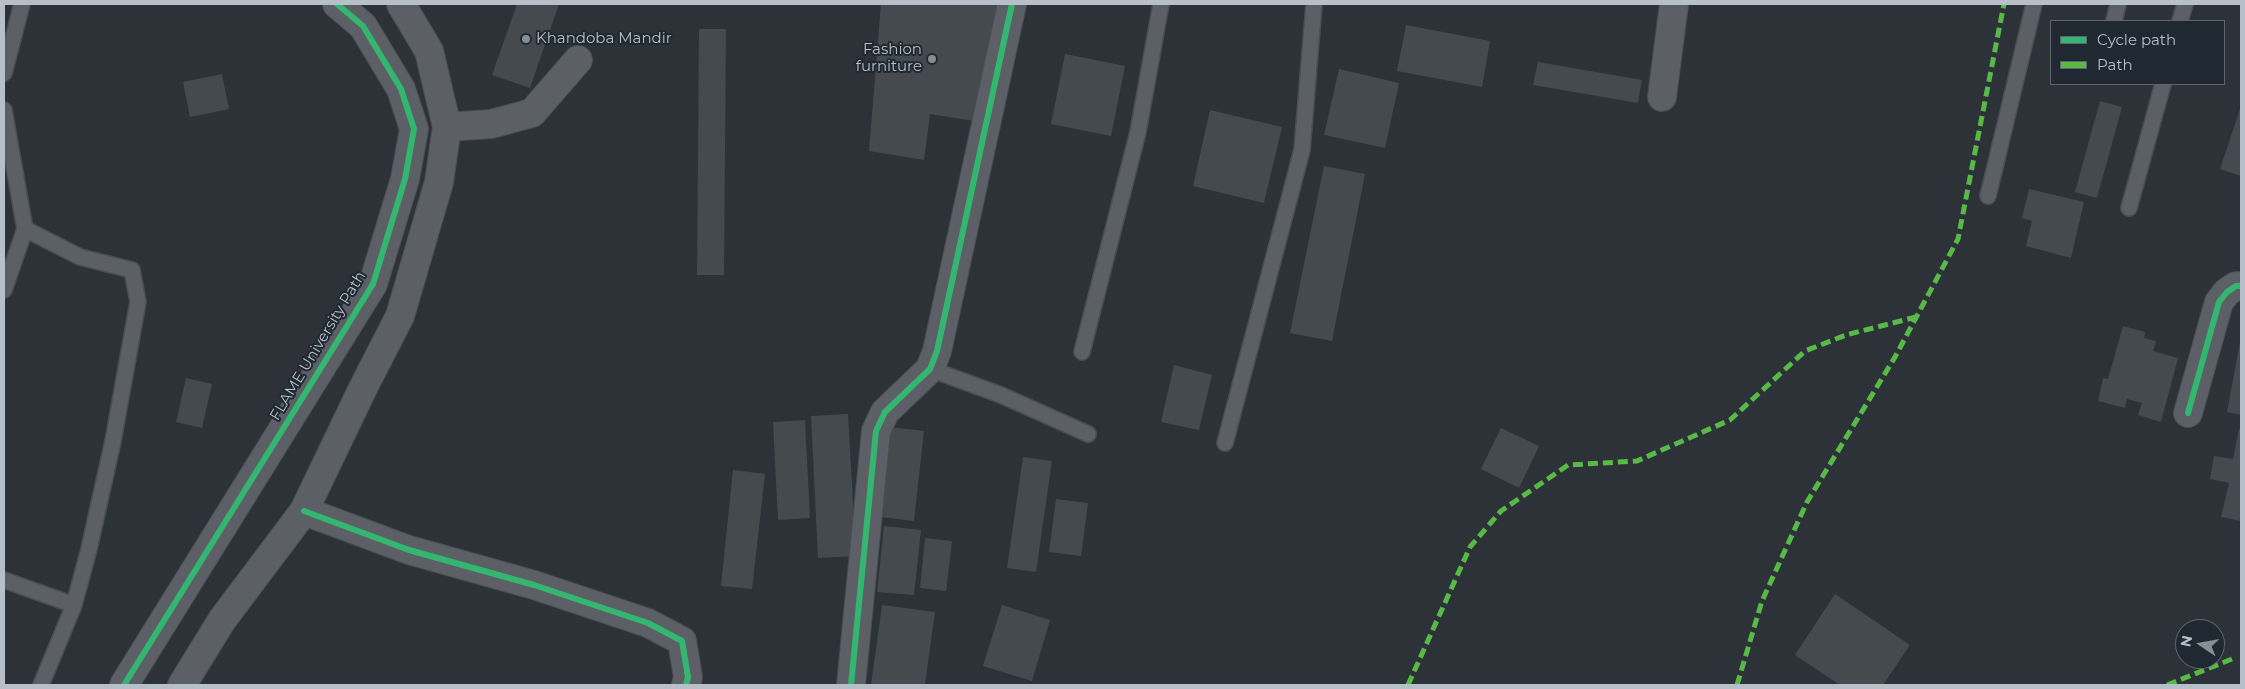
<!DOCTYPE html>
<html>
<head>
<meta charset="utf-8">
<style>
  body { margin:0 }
  #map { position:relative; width:2245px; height:689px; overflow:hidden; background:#2c3238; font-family:Montserrat,sans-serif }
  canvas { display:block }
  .frame { position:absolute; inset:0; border:5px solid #b7bfc8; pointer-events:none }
  .legend { position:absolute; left:2050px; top:20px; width:175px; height:65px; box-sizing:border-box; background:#202932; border:1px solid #5c656e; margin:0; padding:6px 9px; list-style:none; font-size:15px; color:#b7bfc8 }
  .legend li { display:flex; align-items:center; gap:10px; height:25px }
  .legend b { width:25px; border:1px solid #5c656e }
  .north { position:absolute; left:2175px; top:619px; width:50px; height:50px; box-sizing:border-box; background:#202932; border:1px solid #5c656e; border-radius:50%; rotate:282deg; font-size:14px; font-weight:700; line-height:20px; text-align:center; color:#b7bfc8 }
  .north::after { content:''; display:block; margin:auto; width:18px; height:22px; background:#868e96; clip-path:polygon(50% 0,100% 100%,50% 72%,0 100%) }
</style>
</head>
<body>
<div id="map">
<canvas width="2245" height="689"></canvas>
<div class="frame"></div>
<ul class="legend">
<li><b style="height:6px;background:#33b770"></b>Cycle path</li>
<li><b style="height:6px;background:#58b947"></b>Path</li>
</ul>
<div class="north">N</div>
</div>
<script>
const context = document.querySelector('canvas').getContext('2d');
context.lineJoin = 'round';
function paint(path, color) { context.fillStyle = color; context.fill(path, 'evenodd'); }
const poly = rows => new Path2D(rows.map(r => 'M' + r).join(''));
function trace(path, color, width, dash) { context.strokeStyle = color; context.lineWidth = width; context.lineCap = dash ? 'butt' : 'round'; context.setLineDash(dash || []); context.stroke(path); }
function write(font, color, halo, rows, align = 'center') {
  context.font = font + ' Montserrat,sans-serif'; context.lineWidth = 4; context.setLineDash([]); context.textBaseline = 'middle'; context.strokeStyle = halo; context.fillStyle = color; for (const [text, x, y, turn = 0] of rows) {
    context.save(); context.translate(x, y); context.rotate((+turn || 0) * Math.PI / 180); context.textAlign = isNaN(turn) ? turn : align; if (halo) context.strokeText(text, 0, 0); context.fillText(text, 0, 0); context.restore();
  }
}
paint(poly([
  [517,4,559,4,530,88,492,75],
  [881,4,1001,4,974,121,930,114,924,160,869,151],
  [1406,25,1490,41,1482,87,1397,71],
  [699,29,726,29,724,275,697,275],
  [1065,54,1125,66,1111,136,1051,124],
  [1538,62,1642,80,1638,103,1533,85],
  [1339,69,1399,83,1385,148,1324,135],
  [222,74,229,109,190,117,183,82],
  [2100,101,2122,107,2097,198,2075,192],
  [2241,106,2241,176,2220,169],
  [1210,110,1282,127,1264,203,1193,186],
  [1324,166,1365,174,1332,341,1290,333],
  [2029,189,2084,202,2071,258,2026,246,2032,221,2022,218],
  [2123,326,2145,332,2144,338,2156,341,2153,351,2178,358,2161,422,2138,415,2142,403,2127,399,2125,408,2098,401,2103,378,2108,379],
  [2240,342,2241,342,2241,415,2227,412],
  [1174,365,1212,375,1199,430,1161,422],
  [186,378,212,384,202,428,176,422],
  [848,414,856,556,818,558,811,416],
  [805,420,810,518,778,520,773,422],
  [881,426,924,431,914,521,872,516],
  [1501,428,1539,446,1519,488,1481,469],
  [2239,429,2241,429,2241,521,2221,517,2229,483,2210,479,2214,456,2233,459],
  [1023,457,1052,461,1036,572,1007,568],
  [733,470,765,474,752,589,721,586],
  [1056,499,1088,503,1081,556,1049,552],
  [884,526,921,530,914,595,877,592],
  [925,538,952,541,946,591,920,588],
  [1835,594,1910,645,1883,685,1840,685,1795,655],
  [882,605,935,612,925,685,871,685],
  [1002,605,1050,620,1032,681,983,666]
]), '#454a4f');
const service = poly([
  [2114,21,2118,4],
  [2180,21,2185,4],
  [4,73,22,4],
  [4,110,25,229,4,290],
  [1988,196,2034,4],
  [2129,208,2163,84],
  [25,229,80,257,132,270,138,302,113,441,89,549,74,605,41,685],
  [1082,352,1138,132,1161,4],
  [930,369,1001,395,1088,434],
  [1225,443,1302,150,1314,4],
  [4,580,74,605]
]);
const minor = poly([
  [1662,97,1674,4],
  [447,127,491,124,532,113,578,60],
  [2188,413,2219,302,2227,292,2236,286,2241,286],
  [304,511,409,550,534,585,648,623,682,641,688,677,686,685],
  [124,685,373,284,405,179,414,129,401,89,363,26,337,4],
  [182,685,222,620,304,511,363,388,400,316,439,182,447,127,429,51,401,4],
  [851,685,876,431,885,412,930,369,937,351,1012,4]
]);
trace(service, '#4a4e53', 18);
trace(minor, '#4a4e53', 30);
trace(service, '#5c6066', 15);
trace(minor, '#5c6066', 28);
trace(poly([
  [1408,685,1470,547,1501,511,1568,465,1637,461,1730,420,1805,351,1846,335,1916,317],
  [1737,685,1762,601,1807,502,1895,357,1958,239,2004,4],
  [2167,685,2232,659]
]), '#58b947', 5, [10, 5]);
trace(poly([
  [2188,413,2219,302,2227,292,2236,286,2241,286],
  [304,511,409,550,534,585,648,623,682,641,688,677,686,685],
  [124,685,373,284,405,179,414,129,401,89,363,26,337,4],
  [851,685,876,431,885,412,930,369,937,351,1012,4]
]), '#33b770', 6);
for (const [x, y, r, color] of [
  [526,39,5,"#868e96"],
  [932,59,5,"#868e96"]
]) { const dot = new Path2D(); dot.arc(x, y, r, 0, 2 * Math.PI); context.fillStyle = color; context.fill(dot); trace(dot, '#202932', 2); }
write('15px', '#b7bfc8', '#202932', [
  ["Khandoba Mandir",536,39],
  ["Fashion",922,50,"right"],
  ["furniture",922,67,"right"]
], 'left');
write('15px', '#b7bfc8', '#202932', [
  ["FLAME University Path",318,346,-59]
]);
</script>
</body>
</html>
